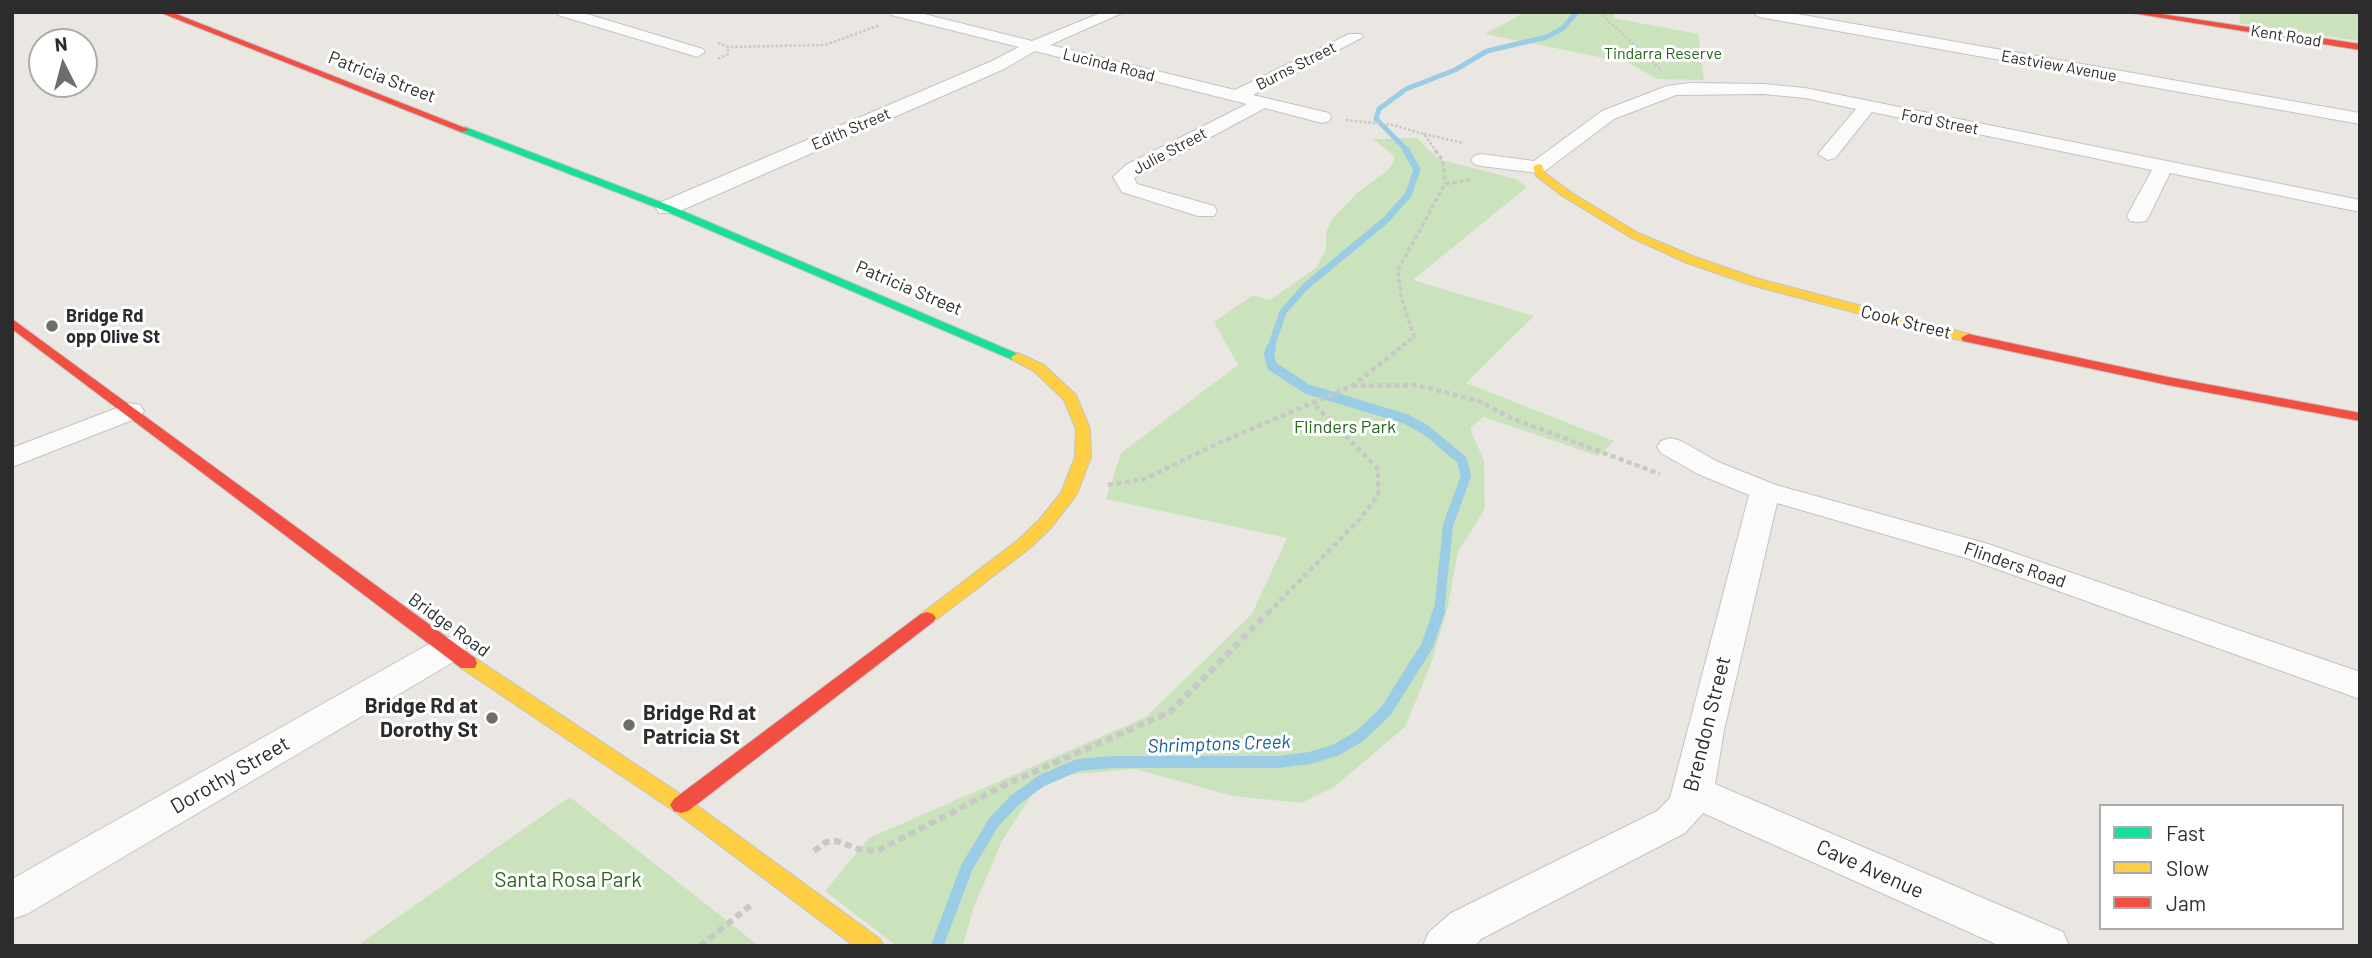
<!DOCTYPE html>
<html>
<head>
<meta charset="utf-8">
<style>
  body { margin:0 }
  #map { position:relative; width:2372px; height:958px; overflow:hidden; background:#eae7e2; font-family:Barlow,sans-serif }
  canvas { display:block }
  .frame { position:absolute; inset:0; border:14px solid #2c2c2c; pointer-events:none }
  .legend { position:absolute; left:2099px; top:804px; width:245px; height:126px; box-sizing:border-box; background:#fff; border:2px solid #ababab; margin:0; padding:9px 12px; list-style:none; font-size:21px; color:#2c2c2c }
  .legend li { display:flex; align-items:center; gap:14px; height:35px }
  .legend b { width:35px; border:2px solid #ababab }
  .north { position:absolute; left:28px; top:28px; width:70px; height:70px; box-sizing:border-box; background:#fff; border:2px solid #ababab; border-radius:50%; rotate:354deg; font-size:19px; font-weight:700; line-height:28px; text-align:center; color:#2c2c2c }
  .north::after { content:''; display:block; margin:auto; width:24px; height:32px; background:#6e6d6c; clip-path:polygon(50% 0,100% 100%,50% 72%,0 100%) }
</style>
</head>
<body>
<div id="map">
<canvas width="2372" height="958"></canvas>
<div class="frame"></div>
<ul class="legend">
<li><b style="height:9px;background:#16e098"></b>Fast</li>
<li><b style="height:9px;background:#ffcf43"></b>Slow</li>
<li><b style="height:9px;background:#f24e42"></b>Jam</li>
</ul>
<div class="north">N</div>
</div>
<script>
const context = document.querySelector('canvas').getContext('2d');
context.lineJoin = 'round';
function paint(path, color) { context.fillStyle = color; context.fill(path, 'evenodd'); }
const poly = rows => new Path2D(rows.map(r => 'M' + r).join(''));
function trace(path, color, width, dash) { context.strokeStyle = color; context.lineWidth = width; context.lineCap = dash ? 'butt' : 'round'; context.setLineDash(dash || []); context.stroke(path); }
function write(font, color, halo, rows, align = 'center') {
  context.font = font + ' Barlow,sans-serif'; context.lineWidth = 6; context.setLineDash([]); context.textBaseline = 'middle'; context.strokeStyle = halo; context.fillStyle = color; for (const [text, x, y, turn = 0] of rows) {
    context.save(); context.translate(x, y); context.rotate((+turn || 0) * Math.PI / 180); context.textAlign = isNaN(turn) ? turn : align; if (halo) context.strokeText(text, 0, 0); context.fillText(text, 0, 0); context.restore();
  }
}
paint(poly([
  [1526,12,1616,12,1613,18,1698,34,1704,80,1657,79,1629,63,1485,34],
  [2241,12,2360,12,2360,41,2239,23],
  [1417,138,1438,159,1516,179,1527,187,1413,280,1534,316,1466,383,1614,441,1598,456,1484,417,1470,428,1484,461,1485,509,1458,552,1448,606,1431,664,1405,727,1334,787,1301,803,1233,796,1135,769,1063,775,1034,791,1002,841,973,909,963,946,897,946,825,891,869,838,1146,717,1252,614,1287,538,1106,499,1121,453,1238,365,1214,322,1253,295,1270,300,1317,267,1326,249,1326,233,1332,219,1357,193,1388,170,1395,160,1393,155,1373,139],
  [570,797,759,946,357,946,516,834]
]), '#cae3bd');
trace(poly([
  [1408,151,1376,119,1379,109,1406,89,1455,70,1487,51,1547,37,1563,28,1577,12]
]), '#9bcce6', 5);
trace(poly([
  [1270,350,1283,312,1306,286,1386,220,1408,195,1417,170,1406,150]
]), '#9bcce6', 7);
trace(poly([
  [1271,348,1269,354,1272,366,1307,389,1406,419,1426,430,1462,460,1466,476,1448,525,1439,613]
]), '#9bcce6', 10);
trace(poly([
  [937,946,967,867,994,822,1015,800,1041,781,1078,765,1112,762,1278,762,1310,758,1336,750,1360,736,1386,711,1427,646,1439,611]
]), '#9bcce6', 12);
const street = poly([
  [556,12,580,12,703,49,705,52,697,57,691,55,558,15,556,12],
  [889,12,916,12,1032,41,1103,12,1124,12,1050,45,1235,90,1349,34,1361,34,1363,37,1253,95,1329,113,1331,117,1329,121,1322,123,1265,108,1134,178,1137,184,1214,206,1217,211,1214,216,1198,216,1122,192,1113,177,1126,165,1247,104,1035,51,1004,69,675,213,659,213,656,208,659,203,992,61,1019,47,891,15,889,12],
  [1752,12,1786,12,2360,113,2360,124,1759,17,1752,12],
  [1690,83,1763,84,1805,88,2360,200,2360,212,2170,173,2149,216,2146,221,2138,222,2130,221,2127,216,2152,170,1872,112,1835,158,1828,160,1818,154,1856,109,1805,98,1763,94,1676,95,1614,119,1545,171,1538,173,1481,166,1474,164,1471,160,1474,156,1481,154,1534,161,1602,111,1667,86,1690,83],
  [130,403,140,405,144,411,140,417,12,467,12,448,130,403],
  [1671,438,1681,441,1718,462,1776,485,1988,544,2360,672,2360,699,1966,558,1777,503,1724,730,1715,784,2063,932,2069,946,2000,946,1703,813,1685,833,1481,939,1475,946,1423,946,1429,932,1451,913,1657,811,1670,798,1749,495,1698,474,1661,453,1657,447,1661,441,1671,438],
  [448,637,460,640,466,649,460,658,27,914,12,919,12,879,436,640,448,637]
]);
const fast = poly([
  [465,127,671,206,1025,357,1023,360,1013,360,663,210,461,132,460,130,465,127]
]);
const slow = poly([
  [1538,164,1542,165,1545,173,1572,193,1638,233,1695,257,1759,279,1973,335,1975,338,1968,342,1963,341,1751,285,1687,263,1630,237,1564,197,1536,176,1533,167,1538,164],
  [1018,353,1044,365,1076,395,1090,429,1091,457,1077,494,1051,528,1030,548,933,622,921,622,918,618,921,614,1018,540,1039,520,1061,493,1075,457,1076,429,1064,400,1034,371,1013,360,1011,357,1018,353],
  [468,656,475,658,688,799,880,939,884,946,854,946,674,811,461,668,459,663,461,658,468,656]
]);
const jam = poly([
  [159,12,171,12,470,130,461,132,159,12],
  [2126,12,2148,12,2360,44,2360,50,2126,12],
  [12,319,475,658,477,663,475,668,461,668,12,329,12,319],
  [1968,334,2168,377,2360,413,2360,421,2168,385,1963,341,1961,338,1968,334],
  [927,612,933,614,936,618,933,622,688,811,681,813,674,811,670,805,674,799,921,614,927,612]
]);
trace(street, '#c3c3c2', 2);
trace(fast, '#c3c3c2', 2);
trace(slow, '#c3c3c2', 2);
trace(jam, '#c3c3c2', 2);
trace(poly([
  [1599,12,1662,71],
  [718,43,728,47,825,45,880,25],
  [718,59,728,54,728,47],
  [1346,120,1393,125,1424,134,1436,151],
  [1424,134,1464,143]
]), '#c8c8c7', 2.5, [2.5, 2]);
trace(poly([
  [1435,150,1443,161,1445,184],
  [1397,350,1414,337,1401,296,1398,270,1445,184,1470,180]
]), '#c8c8c7', 3.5, [4.5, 2.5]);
trace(poly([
  [1352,386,1417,385,1479,401,1511,418,1660,474],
  [1108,485,1144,479,1223,441,1352,386,1400,348],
  [1268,613,1359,520,1378,495,1378,469,1313,403]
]), '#c8c8c7', 4.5, [5, 3.5]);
trace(poly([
  [814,851,826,842,837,841,858,849,877,851,1009,783,1170,712,1270,611],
  [700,946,751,905]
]), '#c8c8c7', 6, [7, 4.5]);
paint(street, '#fcfbfb');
paint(fast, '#16e098');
paint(slow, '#ffcf43');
paint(jam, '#f24e42');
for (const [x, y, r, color] of [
  [52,326,7,"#6e6d6c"],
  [492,718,7,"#6e6d6c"],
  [629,725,7,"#6e6d6c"]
]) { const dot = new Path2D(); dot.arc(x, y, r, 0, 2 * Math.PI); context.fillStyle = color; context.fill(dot); trace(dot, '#fff', 2.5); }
write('16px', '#2c2c2c', '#fff', [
  ["Kent Road",2286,36,9],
  ["Lucinda Road",1109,65,14],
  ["Burns Street",1296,66,-27],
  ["Eastview Avenue",2059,66,10],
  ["Ford Street",1940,122,11],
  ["Edith Street",851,129,-23],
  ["Julie Street",1170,151,-28]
]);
write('16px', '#28651f', '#fff', [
  ["Tindarra Reserve",1663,54]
]);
write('18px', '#2c2c2c', '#fff', [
  ["Patricia Street",382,77,21],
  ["Patricia Street",909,288,23],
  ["Cook Street",1906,322,14],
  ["Flinders Road",2015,565,19],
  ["Bridge Road",449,625,36]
]);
write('bold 18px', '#2c2c2c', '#fff', [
  ["Bridge Rd",66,316],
  ["opp Olive St",66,337]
], 'left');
write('18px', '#28651f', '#fff', [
  ["Flinders Park",1345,427]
]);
write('italic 19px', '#165e96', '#fff', [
  ["Shrimptons Creek",1219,744,-2]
]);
write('bold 21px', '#2c2c2c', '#fff', [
  ["Bridge Rd at",478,706],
  ["Dorothy St",478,730],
  ["Bridge Rd at",643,713,"left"],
  ["Patricia St",643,737,"left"]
], 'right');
write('21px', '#2c2c2c', '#fff', [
  ["Brendon Street",1707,724,-76],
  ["Dorothy Street",230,775,-30],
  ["Cave Avenue",1870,869,24]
]);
write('21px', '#28651f', '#fff', [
  ["Santa Rosa Park",568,880]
]);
</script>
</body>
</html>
